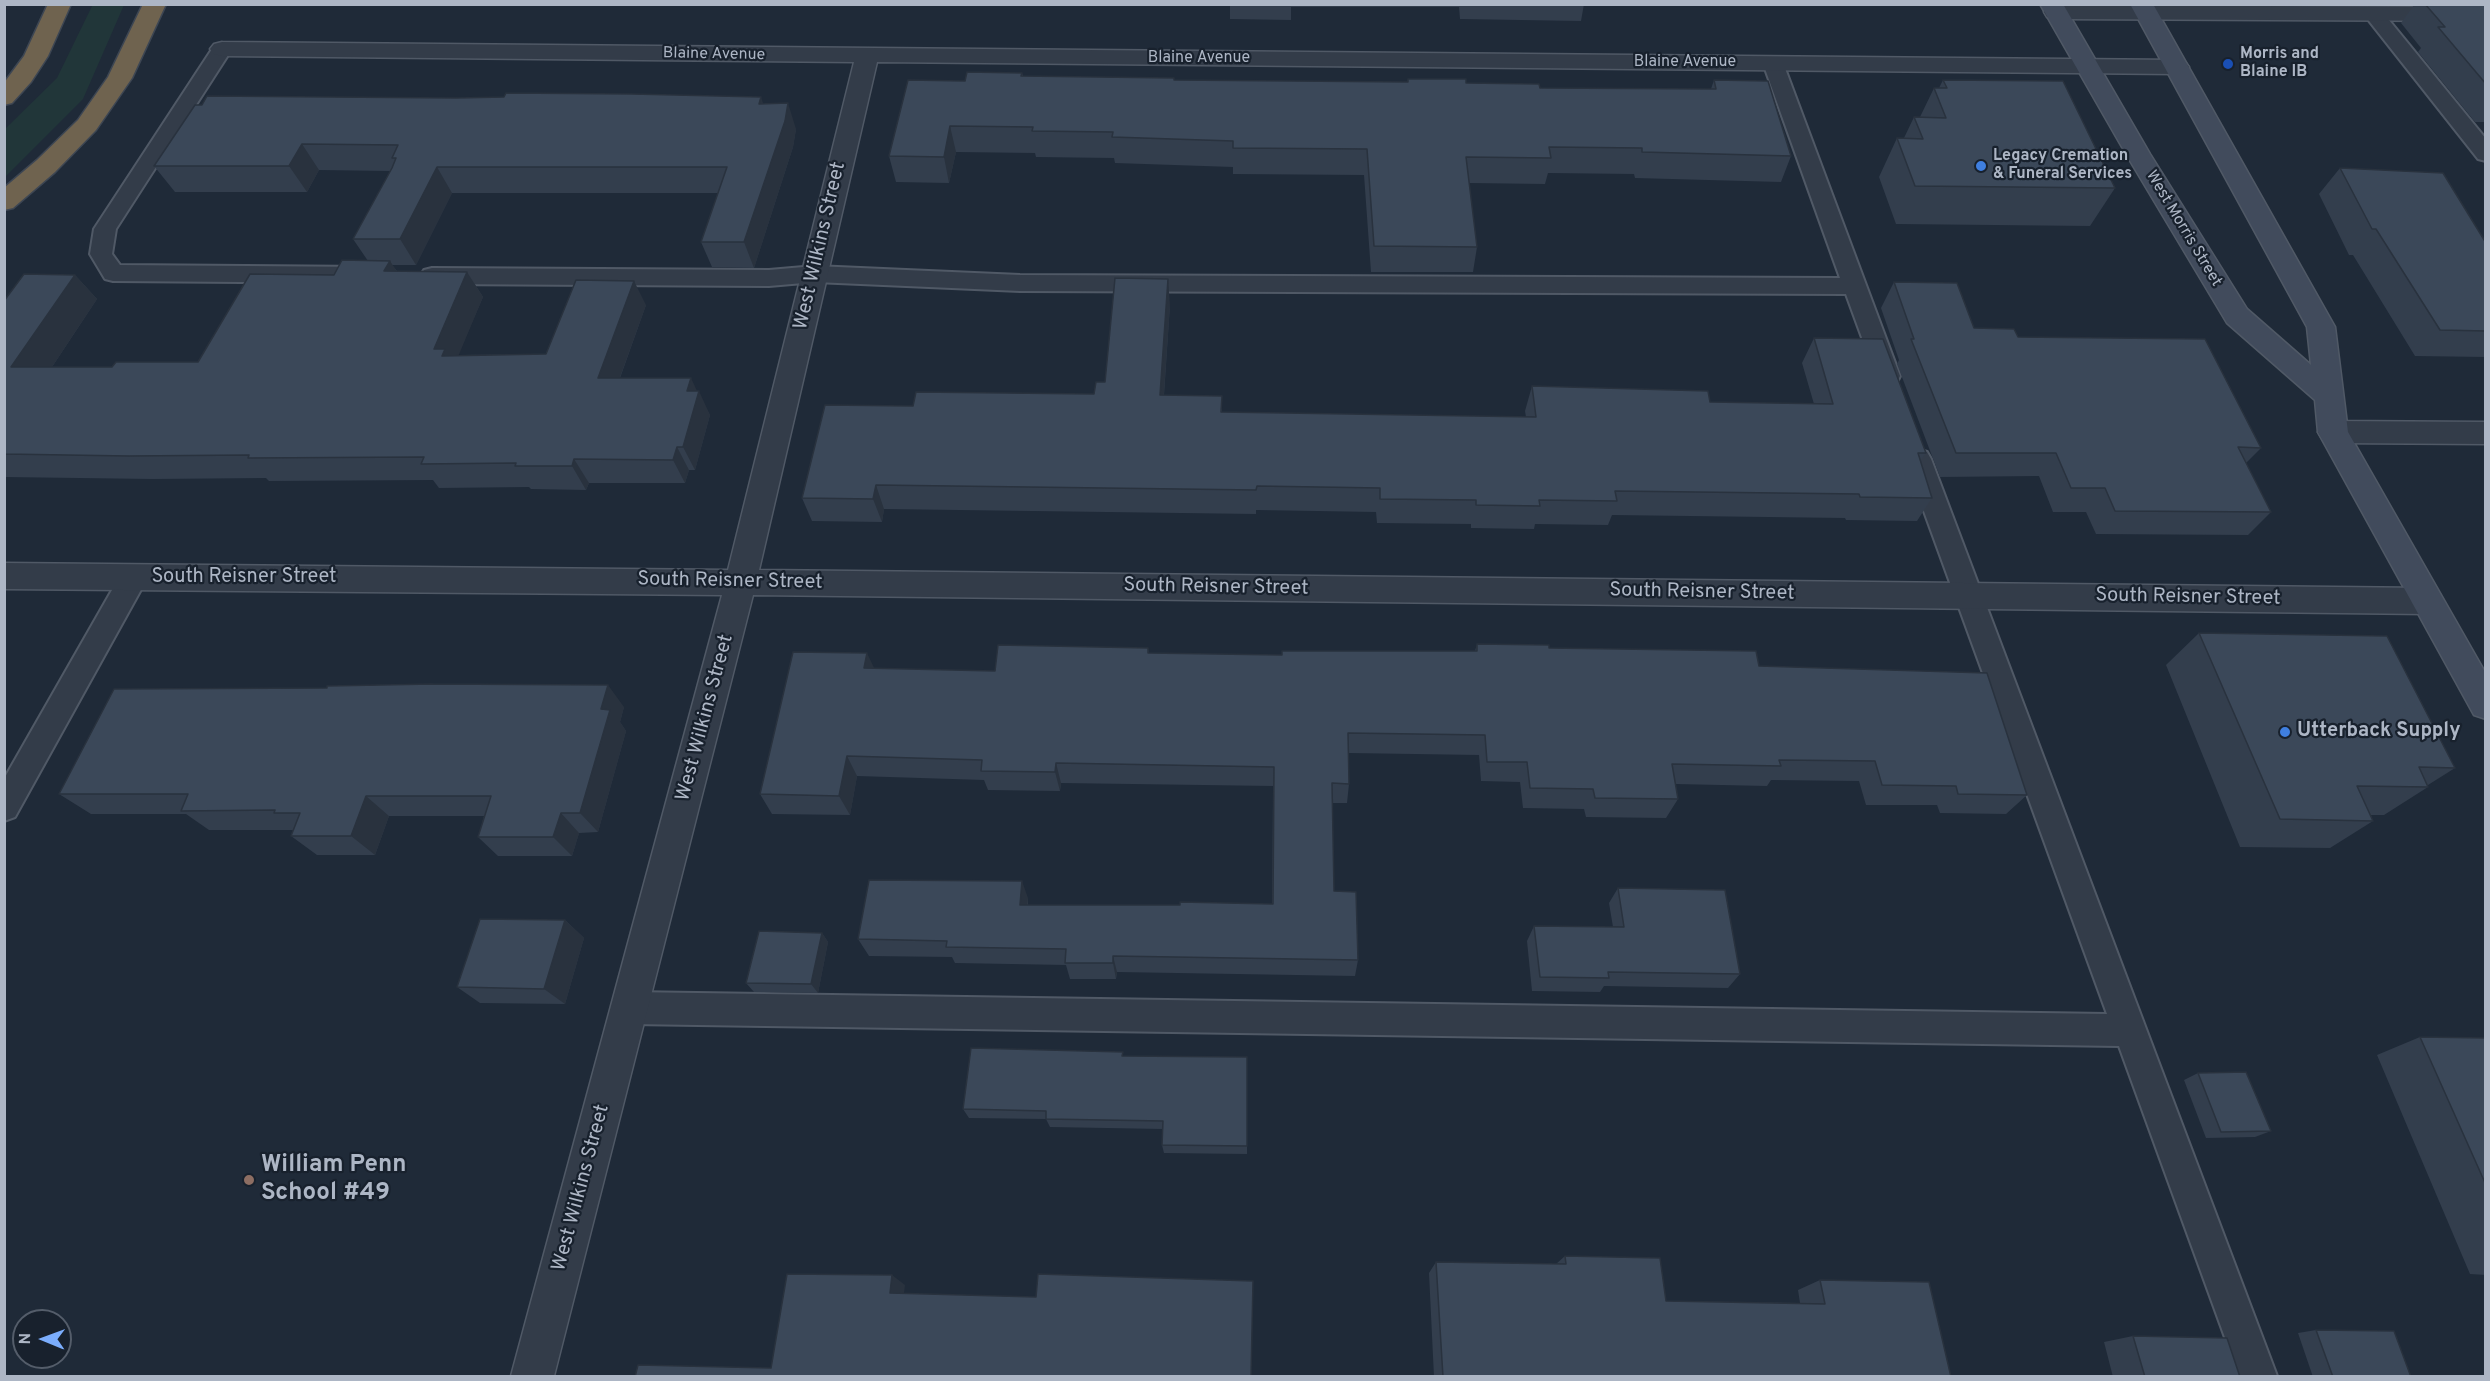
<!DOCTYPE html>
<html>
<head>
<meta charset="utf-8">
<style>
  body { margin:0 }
  #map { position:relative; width:2490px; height:1381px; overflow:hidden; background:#1f2a38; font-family:Overpass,sans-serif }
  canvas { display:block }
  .frame { position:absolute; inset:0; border:6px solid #adb6c5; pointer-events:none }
  .north { position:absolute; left:12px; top:1309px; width:60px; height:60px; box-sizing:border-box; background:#18212d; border:2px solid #545d6a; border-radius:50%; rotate:271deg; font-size:16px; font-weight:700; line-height:24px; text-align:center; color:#adb6c5 }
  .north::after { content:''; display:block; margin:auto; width:21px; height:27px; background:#7badfc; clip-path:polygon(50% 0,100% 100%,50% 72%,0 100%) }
</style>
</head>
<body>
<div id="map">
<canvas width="2490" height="1381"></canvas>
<div class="frame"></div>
<div class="north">N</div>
</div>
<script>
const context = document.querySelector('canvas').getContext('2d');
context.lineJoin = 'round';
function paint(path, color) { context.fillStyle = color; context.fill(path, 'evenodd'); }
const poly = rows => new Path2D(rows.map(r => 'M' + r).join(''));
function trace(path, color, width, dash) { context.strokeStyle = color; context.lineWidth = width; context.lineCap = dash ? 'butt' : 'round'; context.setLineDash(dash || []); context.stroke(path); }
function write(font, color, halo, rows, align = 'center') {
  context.font = font + ' Overpass,sans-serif'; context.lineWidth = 4.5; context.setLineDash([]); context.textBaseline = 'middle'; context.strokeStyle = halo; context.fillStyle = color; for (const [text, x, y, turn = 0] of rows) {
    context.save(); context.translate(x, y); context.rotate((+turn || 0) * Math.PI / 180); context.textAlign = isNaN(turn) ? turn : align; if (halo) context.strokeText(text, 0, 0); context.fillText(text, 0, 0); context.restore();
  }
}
paint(poly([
  [93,4,124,5,83,99,5,177,5,129,57,78]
]), '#213639');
const lane = poly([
  [2373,7,2380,9,2486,139,2486,161,2478,159,2366,17,2363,13,2366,9,2373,7],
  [222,43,229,45,232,49,116,229,112,254,120,265,371,267,379,269,383,275,379,281,371,283,113,281,105,279,90,254,94,229,212,49,215,45,222,43],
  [1773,57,1780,59,1783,63,1900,376,1897,382,1888,385,1879,382,1876,376,1846,294,1020,291,815,282,769,286,432,284,424,282,420,276,424,270,432,268,769,270,815,266,1020,275,1840,278,1763,63,1766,59,1773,57],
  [1918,449,1927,452,1931,459,2277,1376,2239,1376,2119,1046,630,1024,618,1019,614,1008,618,997,630,992,2107,1014,1905,459,1909,452,1918,449],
  [134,566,144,569,148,577,15,817,4,821,4,779,124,569,134,566]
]);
const street = poly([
  [2055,5,2486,7,2486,21,2055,19,2047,17,2044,12,2047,7,2055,5],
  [222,42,2177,60,2185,62,2189,67,2185,72,2177,74,877,62,759,570,2427,588,2438,592,2443,601,2438,610,2427,614,753,595,554,1376,511,1376,722,595,4,589,4,563,728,570,854,62,222,56,214,54,210,49,214,44,222,42],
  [2333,421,2486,422,2486,444,2333,443,2323,440,2318,432,2323,424,2333,421]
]);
const secondary = poly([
  [2040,4,2063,4,2150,154,2247,309,2311,365,2307,327,2130,4,2153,4,2335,327,2348,432,2486,674,2486,719,2474,715,2318,432,2315,400,2227,323,2126,154,2040,4]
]);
const highway = poly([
  [48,4,71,4,48,56,31,82,12,103,4,105,4,83,24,56,48,4],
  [143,4,166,4,132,78,96,130,55,172,13,208,4,210,4,188,37,160,78,120,108,77,143,4]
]);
trace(lane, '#505966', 4);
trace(street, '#505966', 3);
trace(secondary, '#505966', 3);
trace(highway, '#3d4653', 3);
paint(lane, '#333c49');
paint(street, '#333c49');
paint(secondary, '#414b5c');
paint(highway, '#6f634f');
paint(poly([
  [692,4,815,4,815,6],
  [1230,4,1584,4,1581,21,1460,19,1459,7,1291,7,1291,20,1230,19],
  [2404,4,2486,4,2486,122,2475,122,2418,52,2421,48,2401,23,2414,5],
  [1022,73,1023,76,1174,80,1407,82,1408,79,1540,88,1711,89,1714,80,1791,156,1781,182,1635,178,1634,174,1548,173,1545,184,1469,183,1477,247,1473,272,1371,272,1364,175,1233,174,1233,167,1115,163,1114,158,1036,157,1035,153,956,152,949,183,896,182,889,156,965,81],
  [1943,80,2115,188,2090,226,1896,224,1879,177,1897,138,1904,138,1914,117,1920,117,1934,88,1939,88],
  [764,104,796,129,793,147,754,268,712,267,701,242,718,193,452,193,416,265,392,265,397,271,467,272,483,297,458,355,546,354,646,305,620,378,697,391,710,415,695,470,689,470,685,483,589,483,586,490,531,489,529,487,439,488,433,480,269,481,266,478,153,479,4,477,4,301,75,275,97,299,52,367,112,367,198,362,334,275,368,261,353,239,390,171,319,170,307,192,175,192,154,166,195,105],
  [2340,168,2486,243,2486,357,2415,356,2353,255,2349,255,2319,194],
  [1894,282,1974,328,2018,337,2261,448,2246,463,2271,512,2248,535,2096,534,2086,512,2053,512,2039,476,1940,477,1897,364,1899,360,1881,308],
  [1170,305,1164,395,1222,396,1222,412,1526,417,1525,411,1532,386,1710,402,1814,404,1802,363,1814,338,1926,453,1920,461,1932,498,1917,521,1846,520,1845,518,1612,515,1608,525,1535,524,1534,529,1471,528,1471,524,1377,523,1376,512,1256,510,1256,514,884,509,882,522,812,521,802,498,913,406,1094,394],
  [2199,633,2455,768,2428,785,2428,787,2384,815,2371,815,2373,821,2330,848,2240,847,2166,665],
  [1477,644,1549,648,1759,666,2027,795,2006,814,1940,813,1937,805,1866,805,1859,781,1771,780,1767,786,1675,784,1678,799,1666,818,1586,817,1584,809,1523,808,1520,782,1481,781,1479,755,1349,753,1349,784,1347,803,1332,803,1334,891,1358,960,1355,976,1117,972,1116,979,1070,979,1066,965,955,963,952,957,869,956,858,939,1028,898,1028,905,1180,905,1272,904,1273,786,1061,783,1060,791,988,790,984,780,857,776,850,815,772,814,760,794,874,668,995,671,1148,648,1149,653,1282,655,1475,651],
  [624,707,620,722,626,731,598,832,579,833,572,856,498,856,478,837,484,816,389,816,375,855,317,855,291,836,293,830,209,830,186,814,91,814,59,794],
  [1618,888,1740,974,1728,988,1604,986,1600,992,1532,991,1527,941,1534,926,1613,927,1609,903],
  [565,920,584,938,565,1004,480,1003,457,987],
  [822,933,828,942,818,993,754,992,746,983],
  [2420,1037,2486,1038,2486,1275,2470,1274,2377,1055],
  [1124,1056,1247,1057,1247,1154,1164,1153,1162,1145,1163,1129,1050,1127,1046,1119,969,1118,963,1109],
  [2198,1073,2271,1131,2255,1137,2206,1138,2184,1080],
  [1565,1256,1666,1301,1800,1303,1798,1290,1820,1280,1951,1377,1434,1377,1429,1273,1436,1262,1556,1264],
  [2316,1330,2411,1377,2313,1377,2298,1333],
  [2133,1336,2240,1377,2113,1377,2104,1342]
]), '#333e4d');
paint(poly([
  [761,97,770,123,759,104],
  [788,103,796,129,793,147,754,268,744,242],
  [950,126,956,152,949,183,944,157],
  [302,144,319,170,307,192,289,166],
  [437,167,452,193,416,265,400,239],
  [390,261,406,285,384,271],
  [467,272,483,297,455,364,434,349],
  [75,275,97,299,36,391,11,367],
  [1168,279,1170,305,1162,420,1160,395],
  [634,281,646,305,611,402,598,378],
  [691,378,698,393,699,391,710,415,695,470,683,447,687,391],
  [677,447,689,470,685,483,673,460],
  [574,459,589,483,586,490,572,466],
  [876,485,884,509,882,522,873,499],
  [867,653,877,674,864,668],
  [608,685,624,707,620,722,626,731,598,832,580,813,601,709],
  [847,756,857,776,850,815,839,796],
  [1056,763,1061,783,1060,791,1055,772],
  [366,796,389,816,375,855,351,836],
  [561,813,579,833,572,856,553,837],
  [1022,881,1028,898,1026,923,1020,905],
  [565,920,584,938,565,1004,544,989],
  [822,933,828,942,818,993,811,984],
  [1113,956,1117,972,1116,979,1113,963],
  [892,1275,905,1285,903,1302,890,1293]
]), '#29323e');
const building = poly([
  [2425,4,2486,4,2486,84,2438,27,2445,27,2425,4],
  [967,72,1022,73,1021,76,1174,78,1174,80,1408,82,1408,79,1466,79,1466,83,1539,84,1540,88,1716,89,1714,80,1768,81,1791,156,1642,152,1642,148,1549,147,1551,158,1466,157,1477,247,1374,246,1367,149,1233,148,1233,141,1112,137,1113,132,1032,131,1033,127,950,126,944,157,889,156,908,80,965,81,967,72],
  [1943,80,2063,81,2115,188,1915,186,1897,138,1923,139,1914,117,1946,118,1934,88,1947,88,1943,80],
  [506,93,632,94,761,97,759,104,788,103,785,121,744,242,701,242,727,167,437,167,400,239,353,239,392,168,396,158,392,158,398,145,302,144,289,166,154,166,195,105,202,105,207,96,456,98,504,97,506,93],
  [2340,168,2443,173,2486,243,2486,331,2440,330,2376,229,2372,229,2340,168],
  [342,260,390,261,384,271,467,272,434,349,445,349,442,356,546,354,576,280,634,281,598,378,691,378,687,391,699,391,683,447,677,447,673,460,574,459,572,466,515,466,516,463,421,464,424,457,248,458,249,455,129,456,4,454,4,301,24,274,75,275,11,367,112,367,116,362,198,362,250,274,334,275,342,260],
  [1115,278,1168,279,1160,395,1222,396,1221,412,1536,417,1532,386,1708,391,1710,402,1833,404,1814,338,1883,339,1926,453,1918,453,1932,498,1860,497,1859,494,1615,491,1617,501,1539,500,1540,506,1476,505,1476,500,1380,499,1380,488,1257,486,1256,490,876,485,873,499,802,498,825,405,913,406,916,392,1094,394,1096,382,1105,382,1115,278],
  [1894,282,1957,283,1974,328,2014,329,2018,337,2205,339,2261,448,2238,447,2271,512,2115,511,2105,488,2071,488,2056,453,1956,453,1911,339,1914,339,1894,282],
  [2199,633,2387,636,2455,768,2419,767,2428,787,2357,786,2373,821,2280,819,2199,633],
  [1477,644,1549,645,1549,648,1756,651,1759,666,1987,673,2027,795,1958,794,1956,786,1882,785,1875,761,1779,760,1781,766,1672,764,1678,799,1595,798,1593,789,1530,788,1527,762,1487,762,1485,735,1348,733,1349,784,1332,783,1334,891,1356,892,1358,960,1113,956,1113,963,1065,963,1066,949,946,947,947,941,858,939,869,880,1022,881,1020,905,1180,905,1180,902,1273,904,1274,767,1056,763,1055,772,981,771,982,760,847,756,839,796,760,794,793,652,867,653,864,668,995,671,998,645,1148,648,1148,653,1282,655,1282,651,1477,651,1477,644],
  [433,684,608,685,601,709,610,710,580,813,561,813,553,837,478,837,491,796,366,796,351,836,291,836,300,813,274,813,275,810,181,811,188,794,59,794,114,689,327,688,327,686,433,684],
  [1618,888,1725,890,1740,974,1608,972,1609,978,1540,977,1534,926,1624,927,1618,888],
  [480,919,565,920,544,989,457,987,480,919],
  [759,931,822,933,811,984,746,983,759,931],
  [2420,1037,2486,1038,2486,1185,2420,1037],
  [971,1048,1123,1052,1122,1056,1247,1057,1247,1146,1162,1145,1163,1121,1046,1119,1046,1111,963,1109,971,1048],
  [2246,1072,2271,1131,2221,1132,2198,1073,2246,1072],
  [1565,1256,1660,1258,1666,1301,1825,1304,1820,1280,1929,1282,1951,1377,1443,1377,1436,1262,1566,1264,1565,1256],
  [787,1274,892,1275,890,1293,1036,1297,1038,1274,1253,1281,1251,1377,635,1377,638,1365,771,1368,787,1274],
  [2316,1330,2394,1331,2411,1377,2333,1377,2316,1330],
  [2133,1336,2227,1338,2240,1377,2145,1377,2133,1336]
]);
paint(building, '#3b4859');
trace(building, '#29323e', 1.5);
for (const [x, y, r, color] of [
  [2228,64,6,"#1a4fb4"],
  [1981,166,6,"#3f7fe0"],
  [2285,732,6,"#3f7fe0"],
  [249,1180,6,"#8d6e63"]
]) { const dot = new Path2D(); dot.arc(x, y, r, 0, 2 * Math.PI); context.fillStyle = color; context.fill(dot); trace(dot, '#18212d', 2); }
write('16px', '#adb6c5', '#18212d', [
  ["Blaine Avenue",714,55,1],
  ["Blaine Avenue",1199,59],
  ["Blaine Avenue",1685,63],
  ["West Morris Street",2183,229,59]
]);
write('bold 16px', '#adb6c5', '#18212d', [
  ["Morris and",2240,55],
  ["Blaine IB",2240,73],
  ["Legacy Cremation",1993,157],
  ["& Funeral Services",1993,175]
], 'left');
write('20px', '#adb6c5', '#18212d', [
  ["West Wilkins Street",821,246,-77],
  ["South Reisner Street",244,578],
  ["South Reisner Street",730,582,1],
  ["South Reisner Street",1216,588,1],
  ["South Reisner Street",1702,593,1],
  ["South Reisner Street",2188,598,1],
  ["West Wilkins Street",706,718,-75],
  ["West Wilkins Street",582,1188,-75]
]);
write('bold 20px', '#adb6c5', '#18212d', [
  ["Utterback Supply",2297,732]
], 'left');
write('bold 24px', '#adb6c5', '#18212d', [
  ["William Penn",261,1166],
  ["School #49",261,1194]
], 'left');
</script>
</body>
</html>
